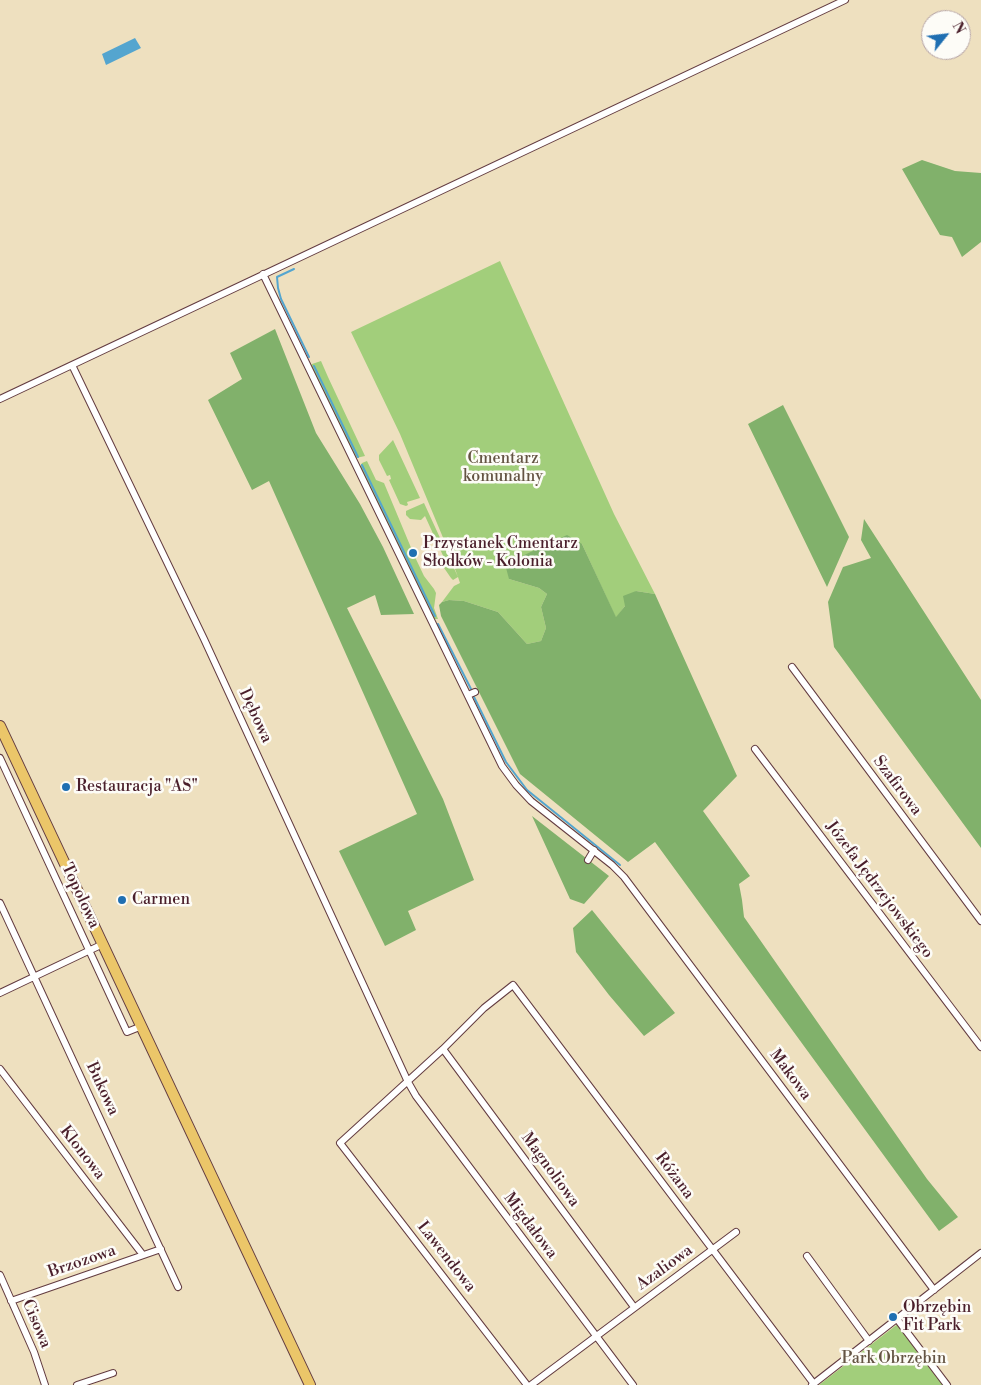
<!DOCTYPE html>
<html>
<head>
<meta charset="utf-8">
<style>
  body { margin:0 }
  #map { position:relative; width:981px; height:1385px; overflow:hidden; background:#eee0bf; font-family:"Libre Bodoni",serif }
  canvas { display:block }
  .north { position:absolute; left:921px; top:10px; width:50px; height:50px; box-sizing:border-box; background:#fdfcf7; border:1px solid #b5a4a5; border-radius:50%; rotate:61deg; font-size:14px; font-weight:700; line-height:20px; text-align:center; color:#4a1f2b }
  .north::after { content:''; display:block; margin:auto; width:18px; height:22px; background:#1f6fb2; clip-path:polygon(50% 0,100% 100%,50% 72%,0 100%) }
</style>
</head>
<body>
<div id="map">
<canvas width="981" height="1385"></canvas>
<div class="north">N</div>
</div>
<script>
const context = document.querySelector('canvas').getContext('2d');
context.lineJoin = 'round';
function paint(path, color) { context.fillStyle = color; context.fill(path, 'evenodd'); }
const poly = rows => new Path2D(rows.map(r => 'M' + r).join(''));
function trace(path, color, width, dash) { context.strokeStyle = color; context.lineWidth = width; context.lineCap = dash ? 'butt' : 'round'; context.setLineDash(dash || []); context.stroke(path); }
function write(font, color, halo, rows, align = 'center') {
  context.font = font + ' "Libre Bodoni",serif'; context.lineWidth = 5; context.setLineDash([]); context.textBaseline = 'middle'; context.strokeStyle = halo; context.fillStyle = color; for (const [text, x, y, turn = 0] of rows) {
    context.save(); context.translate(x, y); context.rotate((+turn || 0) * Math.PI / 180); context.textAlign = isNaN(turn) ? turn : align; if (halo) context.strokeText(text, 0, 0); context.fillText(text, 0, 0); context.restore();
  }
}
paint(poly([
  [500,261,614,514,655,594,636,591,616,618,582,544,509,579,539,588,547,594,541,607,546,628,541,641,527,644,498,612,464,601,449,600,442,602,454,586,460,583,458,577,453,580,451,578,442,565,445,560,425,516,421,520,410,519,406,515,406,511,408,510,424,503,458,577,444,540,400,434,351,332],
  [321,361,328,377,365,456,356,458,311,366,312,364],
  [393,440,420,498,407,502,408,505,406,506,400,504,389,480,391,479,390,475,387,476,379,460,379,455],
  [367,461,376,480,384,483,412,550,410,551,412,557,415,557,424,576,434,589,436,593,434,608,438,619,434,619,360,467,362,463],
  [899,1323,947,1385,819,1385]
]), '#a2ce7b');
paint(poly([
  [922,160,955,171,981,173,981,242,962,257,952,237,940,235,902,169],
  [275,329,316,433,360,504,383,547,414,614,381,615,375,595,347,608,443,799,474,880,408,911,416,930,385,946,339,851,417,814,269,481,252,490,208,400,242,379,230,353],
  [783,405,849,537,827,587,748,424],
  [864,519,981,700,981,848,834,647,828,602,843,567,871,558,861,540],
  [567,535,582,544,616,617,625,606,623,596,636,591,655,594,737,776,703,811,750,876,739,884,742,900,744,917,927,1179,958,1217,939,1231,655,842,628,862,520,774,441,616,439,605,442,602,449,600,464,601,498,612,527,644,541,641,546,628,541,607,547,594,539,588,509,579,505,564],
  [532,816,609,876,584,904,570,899],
  [592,910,675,1013,644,1036,609,995,576,952,573,928]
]), '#81b16b');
paint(poly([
  [135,38,141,48,106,65,102,54]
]), '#54a5cf');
trace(poly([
  [294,269,277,277,278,288,281,299,309,357],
  [314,366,358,457],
  [362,465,435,616],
  [438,624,471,689],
  [474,697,506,762,527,790,620,865]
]), '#54a5cf', 2);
const street = poly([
  [263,274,502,766,516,785,531,801,612,865,624,877,934,1290],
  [72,365,204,639,408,1082,416,1096,633,1385],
  [0,399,845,0],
  [792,667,981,921],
  [468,695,475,692],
  [755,749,981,1047],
  [0,758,127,1032,142,1026],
  [588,860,594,850],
  [0,903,178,1287],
  [0,993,103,944],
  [443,1049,634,1307],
  [0,1069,143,1255],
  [807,1256,869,1341],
  [0,1275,34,1352,45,1385],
  [11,1301,161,1249],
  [897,1319,947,1385],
  [77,1385,113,1373],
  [527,1385,340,1143,443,1049,484,1008,513,985,814,1384],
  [531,1385,736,1232],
  [812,1385,981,1253]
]);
const primary = poly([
  [0,726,310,1385]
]);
trace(street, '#633c41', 8);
trace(primary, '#633c41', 12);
trace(street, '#fff', 6);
trace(primary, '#ebc669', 10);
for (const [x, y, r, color] of [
  [413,553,5,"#1f6fb2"],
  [66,787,5,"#1f6fb2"],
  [122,900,5,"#1f6fb2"],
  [893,1317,5,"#1f6fb2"]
]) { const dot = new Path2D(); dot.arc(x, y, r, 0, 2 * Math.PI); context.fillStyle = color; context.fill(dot); trace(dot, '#fdfcf7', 2); }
write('16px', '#645443', '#fdfcf7', [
  ["Cmentarz",503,459],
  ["komunalny",503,477],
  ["Park Obrzębin",894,1359]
]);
write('16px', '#4a1f2b', '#fdfcf7', [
  ["Przystanek Cmentarz",423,544],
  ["Słodków - Kolonia",423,562],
  ["Restauracja \"AS\"",76,787],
  ["Carmen",132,900],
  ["Obrzębin",903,1308],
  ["Fit Park",903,1326]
], 'left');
write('16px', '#4a1f2b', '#fdfcf7', [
  ["Dębowa",255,716,65],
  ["Szafirowa",897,786,53],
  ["Józefa Jędrzejowskiego",879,890,53],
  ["Topolowa",80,896,65],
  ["Makowa",790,1075,53],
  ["Bukowa",102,1089,65],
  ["Klonowa",82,1153,52],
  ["Magnoliowa",550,1170,54],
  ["Różana",674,1176,53],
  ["Migdałowa",530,1226,53],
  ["Lawendowa",446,1257,52],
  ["Brzozowa",82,1262,-19],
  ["Azaliowa",665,1268,-36],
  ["Cisowa",36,1324,67]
]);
</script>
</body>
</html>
